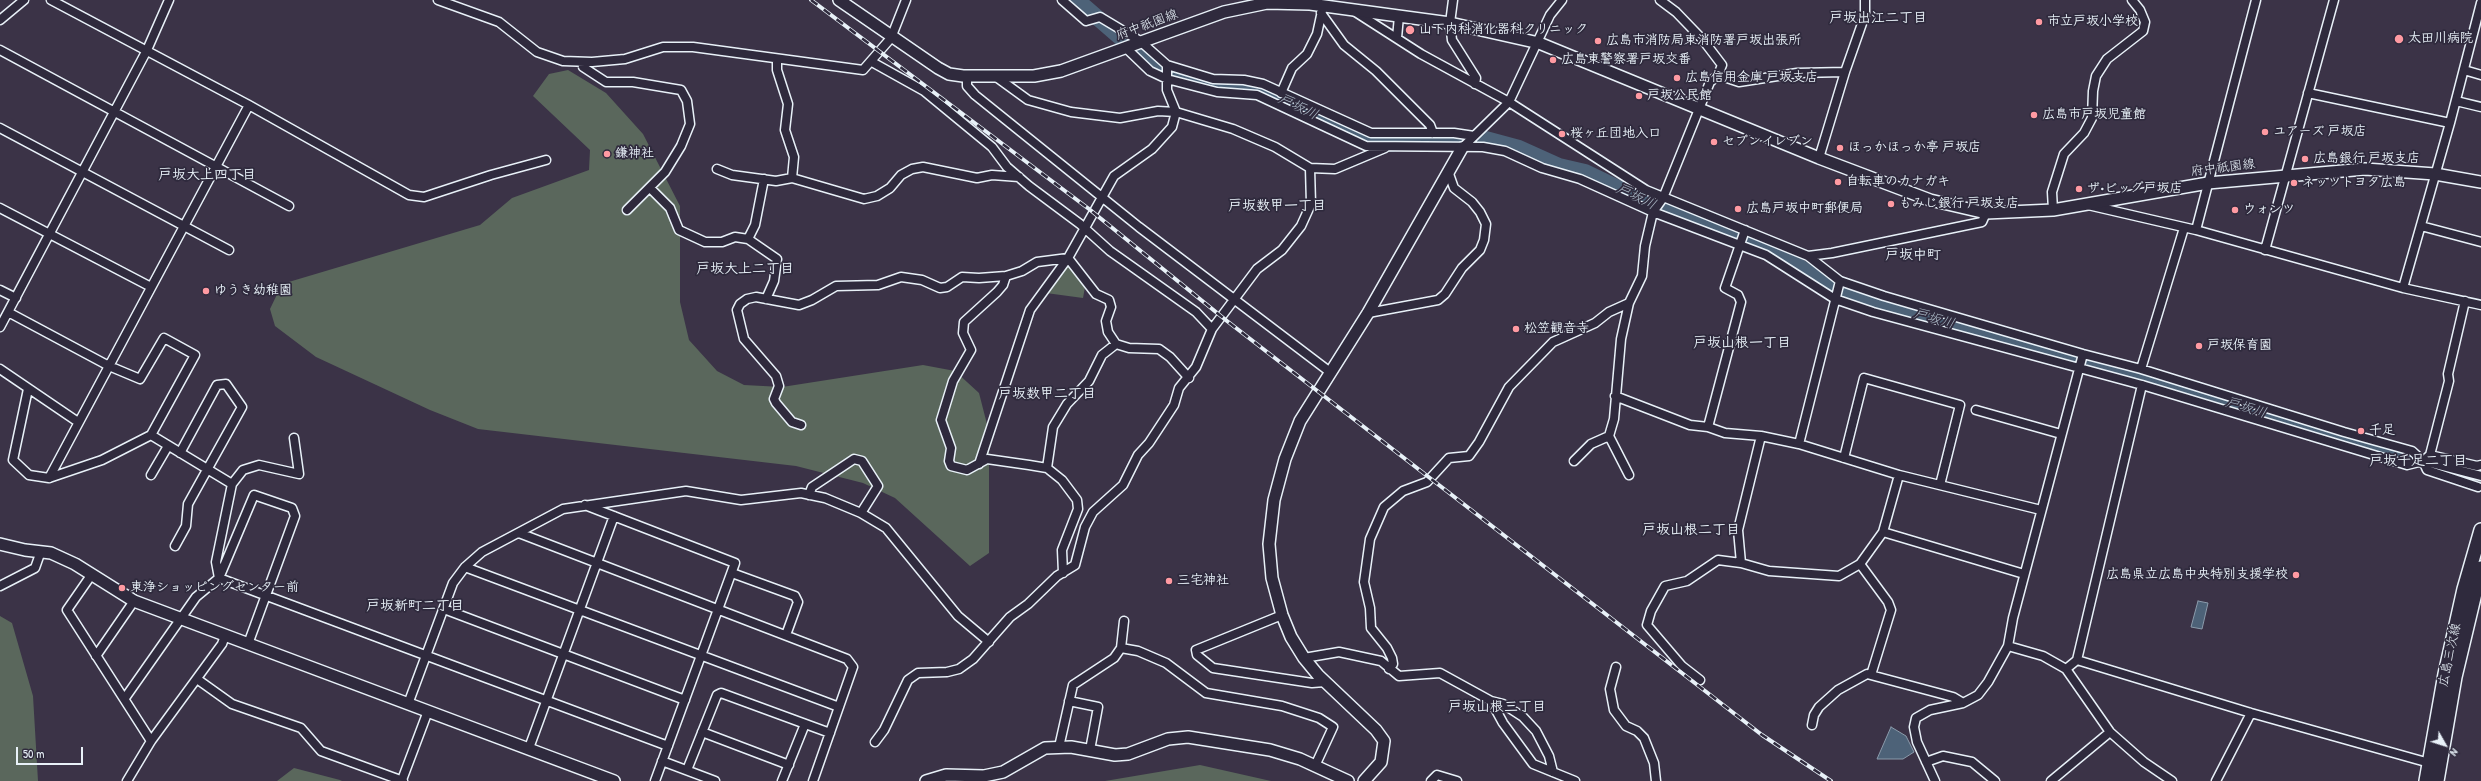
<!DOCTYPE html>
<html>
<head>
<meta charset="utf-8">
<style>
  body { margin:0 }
  #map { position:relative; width:2481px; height:781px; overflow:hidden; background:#3b3347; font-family:"Patrick Hand",sans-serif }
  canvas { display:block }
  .north { position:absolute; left:2425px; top:725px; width:40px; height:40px; -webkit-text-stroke:3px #2f2a3d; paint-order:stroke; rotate:129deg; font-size:11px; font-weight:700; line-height:16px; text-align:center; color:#e8f1f8 }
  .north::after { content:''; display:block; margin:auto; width:14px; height:18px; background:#e8f1f8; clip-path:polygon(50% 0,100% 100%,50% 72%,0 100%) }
  .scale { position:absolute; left:16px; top:747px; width:67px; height:18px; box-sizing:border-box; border:2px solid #e8f1f8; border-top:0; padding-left:5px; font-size:12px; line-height:14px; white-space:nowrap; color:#e8f1f8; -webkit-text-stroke:3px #2f2a3d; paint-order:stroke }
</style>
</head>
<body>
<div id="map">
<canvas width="2481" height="781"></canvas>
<div class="north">N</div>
<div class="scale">50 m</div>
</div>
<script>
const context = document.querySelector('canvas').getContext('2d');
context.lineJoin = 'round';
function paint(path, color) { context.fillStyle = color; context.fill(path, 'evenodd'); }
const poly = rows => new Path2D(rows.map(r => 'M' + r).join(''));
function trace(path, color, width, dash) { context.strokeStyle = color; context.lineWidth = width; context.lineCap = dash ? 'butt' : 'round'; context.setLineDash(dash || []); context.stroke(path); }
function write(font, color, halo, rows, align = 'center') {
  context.font = font + ' "Patrick Hand","Klee One",sans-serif'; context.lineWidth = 3.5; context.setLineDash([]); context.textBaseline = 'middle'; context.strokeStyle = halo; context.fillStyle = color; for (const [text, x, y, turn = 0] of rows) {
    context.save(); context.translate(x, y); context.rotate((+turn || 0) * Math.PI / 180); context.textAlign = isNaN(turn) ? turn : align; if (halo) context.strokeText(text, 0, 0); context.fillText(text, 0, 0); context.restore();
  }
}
paint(poly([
  [568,70,606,93,643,134,680,206,680,302,689,340,717,371,744,385,782,387,923,365,955,371,979,393,989,432,989,553,970,566,895,498,863,483,796,466,478,429,430,410,316,357,275,326,270,309,282,284,480,225,512,198,589,170,590,150,533,96,549,74],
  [1066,266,1070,266,1085,287,1083,298,1046,293],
  [0,616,12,623,33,696,38,781,0,781],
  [1200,765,1271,781,1105,781],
  [294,768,340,780,342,781,277,781]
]), '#5a675c');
const water = poly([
  [2198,601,2208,603,2202,629,2191,627,2198,601],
  [1891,727,1906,736,1914,752,1903,759,1877,759,1891,727]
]);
paint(water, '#4d6278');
trace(water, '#8b9bab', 1);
trace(poly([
  [1077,0,1122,39],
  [1143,54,1168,71,1195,79,1219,85,1259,88,1362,139,1389,144,1457,138],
  [1482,138,1519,148,1559,166,1585,172,1666,211,1776,251,1810,274,1848,295,2257,410,2349,442,2404,456]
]), '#4d6278', 16);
const street = poly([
  [51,0,247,104,409,195,424,197,491,175,546,160],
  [438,0,499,22,537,52,563,61,592,62,625,59,663,47,693,47,863,70,891,38,906,0],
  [1453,0,1450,23,1452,40,1476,78,1475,84],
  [1660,0,1676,12,1703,40,1722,65,1718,75],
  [1354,11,1421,54,1509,102,1646,190,1808,256,1840,281,1884,296,2083,354,2141,369,2344,432,2412,451,2423,461,2427,470,2478,487],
  [1321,13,1344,45,1376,71,1430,125,1433,133],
  [0,20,24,0],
  [1397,38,1399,16],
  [1125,47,1150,71,1167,79,1217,92,1257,95,1366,146,1483,147,1505,151,1542,168,1580,179,1653,212,1766,255,1835,299,1873,312,2142,385,2407,465,2423,461,2430,455,2449,381,2448,374,2465,301],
  [0,50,289,206],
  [777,59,777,70,788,104,785,130,794,157,792,178],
  [582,62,583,67,606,82,633,82,681,90,687,101,690,124,681,146,665,172,627,210],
  [872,62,924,91,992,147,1007,167,1029,186,1080,224,1110,251,1196,312,1212,329],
  [1167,65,1213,79,1244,80,1263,84,1371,133,1454,133,1474,136],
  [2464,70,2481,75],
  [967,76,967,86,975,95,1139,227,1330,372],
  [995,76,1028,100,1071,112,1120,118,1158,111,1176,112,1233,129,1275,147,1310,168,1335,169,1385,148],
  [1281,93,1292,68,1307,54,1317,34,1322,11],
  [2308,93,2450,123],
  [2456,101,2481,107],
  [0,128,229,250],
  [1462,148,1509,102,1550,15,1562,0],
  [1819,158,1845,72,1865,15,1865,0],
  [717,169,732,175,776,181,792,178,864,199,877,196,890,188,901,175,912,169,923,167,977,178,992,175,1019,177],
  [764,179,755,225,748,239,777,259,774,281,766,299],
  [650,188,670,208,679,230,705,242,722,242,735,237,748,239],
  [2088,205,2196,230,2403,288,2481,305],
  [0,208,151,287],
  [2053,210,2052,192,2064,154,2084,133,2092,118,2093,91,2096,76,2107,59,2143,31,2145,22,2140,10,2132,0],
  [2421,226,2481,242],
  [2196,230,2256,0],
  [2265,250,2334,0],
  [1808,256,1832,253,1982,222,1986,213],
  [1068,258,1096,294,1109,300,1111,307,1106,321,1108,332,1116,344,1129,348,1159,349,1170,357,1189,378],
  [1006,276,1003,285,997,292,964,322,963,333,971,350,953,381,941,420,951,448,949,461,951,466,967,470,987,459,1029,465,1047,468,1062,480,1077,500,1078,509,1062,550,1063,573],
  [2403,288,2450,123,2481,3],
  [0,290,16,298],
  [8,312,109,366,140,379,164,338,195,355,151,435,102,460,49,478,29,475,13,460,28,389],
  [1368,313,1438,300,1445,294,1462,268,1480,250,1484,240,1486,224,1480,212,1472,202,1454,188,1448,171],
  [0,327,147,50,169,0],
  [0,369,78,422],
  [2141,369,2184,228],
  [1615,396,1690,425,1708,427,1725,433,1761,436,1799,444,1899,475,2041,510],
  [1976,410,2061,434],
  [801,425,792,422,776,403,774,399,779,386,776,376,744,339,737,310,740,304,747,299,756,297,799,305,812,300,836,286,878,285,901,277,922,280,940,288,947,287,962,277,979,278,1006,276,1022,271,1037,262,1068,258],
  [1708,427,1741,302,1738,295,1725,288,1745,230],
  [151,435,232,484],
  [1799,444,1840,281],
  [2430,455,2477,466,2481,465],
  [1844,458,1864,378,1960,405,1940,485],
  [1574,461,1591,444,1609,436],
  [2423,461,2481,476],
  [979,464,1030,310,1068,258,1114,176,1152,149,1172,127,1176,112,1167,90,1167,65,1140,41,1100,17,1086,21,1062,0],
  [1047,468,1053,427,1067,404,1089,381,1102,355,1116,344],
  [151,475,168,446],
  [1629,475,1609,436,1614,419,1621,339,1629,303,1642,276,1645,246,1653,212,1663,198,1710,82,1718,75,1739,82,1797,73,1845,72],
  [49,478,249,105],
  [809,495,812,487,854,459,862,461,878,486,861,513],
  [585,505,735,563,655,781],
  [1883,532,2024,574],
  [519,533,847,659,853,667,813,781],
  [175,546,186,526,188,504,242,407,226,384,217,385,180,453],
  [1741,563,1738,530,1761,436],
  [1860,564,1888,602,1891,610,1871,675],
  [465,567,839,707],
  [732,573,795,596,798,602,786,635],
  [92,574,67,610,151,741],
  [0,586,35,568,41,551],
  [444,609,685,700],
  [1282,615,1196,650,1197,655,1213,668,1312,683,1325,682],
  [248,644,295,516,292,508,254,495,219,578,216,562,232,484,243,470,259,465,299,474,294,438],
  [2008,646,2043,656,2066,669,2110,732,2144,762,2172,781],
  [1121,648,1138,651,1166,663,1206,693,1282,706,1319,718,1333,727,1315,766],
  [96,656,134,601],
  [1304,658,1339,652,1381,661,1399,676,1440,673,1491,701,1503,723,1533,764,1575,781],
  [2077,660,2251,713,2433,764],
  [1616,667,1610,689,1614,710,1626,726,1637,731,1644,738,1654,763,1656,781],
  [1389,669,1393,664,1392,658,1387,648,1371,628,1370,608,1364,582,1370,539,1384,507,1403,491,1427,482,1449,458,1469,456,1479,442,1509,387,1553,342,1595,323,1609,312,1629,303],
  [2066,669,2077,660,2142,385],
  [197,679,232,704,301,728,321,751,403,781],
  [1700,680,1682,666,1647,625,1651,611,1665,586,1687,581,1718,560,1741,563,1769,571,1839,576,1860,564,1883,532,1899,475],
  [125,698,196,597,219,578,668,746],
  [1069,701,1098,707,1090,750],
  [1491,701,1503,704,1523,717,1536,731,1549,756,1553,772],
  [408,704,453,583,465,567,482,552,563,509,686,491,741,500,801,493,825,498,861,513,886,528,958,616,989,642],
  [1812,725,1814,715,1819,707,1838,690,1867,674,1953,697,1963,703],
  [702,732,789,765],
  [875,742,884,730,908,680,918,673,947,672,959,669,973,659,1010,617,1028,604,1057,576,1075,565,1085,527,1093,512,1123,485,1138,455,1149,443,1174,405,1179,388,1196,367,1212,329,1257,269,1282,250,1301,226,1311,204,1310,168],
  [1059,747,1073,685,1114,658,1121,648,1124,621],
  [529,748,614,516],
  [662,761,715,781],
  [1926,762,1943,756,1972,762,1995,781],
  [687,770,717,695,721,693,830,733],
  [402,780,428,711],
  [127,781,151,741,222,644,225,636],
  [782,781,805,724],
  [1431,781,1437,775,1457,781],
  [1935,781,1917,742,1914,727,1916,718,1930,710,1963,703,1978,695,1988,682,2008,646,2013,618,2083,354],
  [2051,781,2110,732],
  [2216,781,2251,713]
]);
const secondary = poly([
  [839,0,938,68,949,74,963,76,1034,76,1061,71,1224,12,1267,3,1310,4,1450,23,1539,43,1819,158,1930,200,1986,213,2053,210,2208,183,2365,169,2435,174,2481,182],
  [0,544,25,550,51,553,75,564,134,601,614,781],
  [926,781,946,775,984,776,1003,772,1045,748,1071,747,1115,755,1128,754,1168,739,1188,737,1270,750,1300,759,1348,781],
  [1364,781,1381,762,1384,741,1376,730,1318,675,1304,658,1291,637,1282,615,1272,578,1269,544,1274,500,1285,459,1300,421,1368,313,1462,148]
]);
const primary = poly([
  [2426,781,2445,674,2464,589,2481,530],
  [2437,781,2455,677,2481,568]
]);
trace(street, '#e8f1f8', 11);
trace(secondary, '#e8f1f8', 14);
trace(primary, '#e8f1f8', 16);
trace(street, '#2f2a3d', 8);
trace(secondary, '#2f2a3d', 11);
trace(primary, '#2f2a3d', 13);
const rail = poly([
  [811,0,1089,209,1227,321,1762,735,1831,781]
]);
trace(rail, '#e8f1f8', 4);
trace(rail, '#2f2a3d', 2.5, [8]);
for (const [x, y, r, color] of [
  [2039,22,4,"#ff9aa2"],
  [1410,30,5,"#ff9aa2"],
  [2399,39,5,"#ff9aa2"],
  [1598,41,4,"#ff9aa2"],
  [1553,60,4,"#ff9aa2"],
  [1677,78,4,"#ff9aa2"],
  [1639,96,4,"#ff9aa2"],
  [2034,115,4,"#ff9aa2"],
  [2265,132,4,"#ff9aa2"],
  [1562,134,4,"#ff9aa2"],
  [1714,142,4,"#ff9aa2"],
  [1840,148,4,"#ff9aa2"],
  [607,154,4,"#ff9aa2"],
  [2305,159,4,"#ff9aa2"],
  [1838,182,4,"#ff9aa2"],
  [2294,183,4,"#ff9aa2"],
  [2079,189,4,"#ff9aa2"],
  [1891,204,4,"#ff9aa2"],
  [1738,209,4,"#ff9aa2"],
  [2235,210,4,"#ff9aa2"],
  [206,291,4,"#ff9aa2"],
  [1516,329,4,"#ff9aa2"],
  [2199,346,4,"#ff9aa2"],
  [2361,431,4,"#ff9aa2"],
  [2296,575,4,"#ff9aa2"],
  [1169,581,4,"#ff9aa2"],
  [122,588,4,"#ff9aa2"]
]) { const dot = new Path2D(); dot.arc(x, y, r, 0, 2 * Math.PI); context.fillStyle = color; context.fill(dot); trace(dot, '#2f2a3d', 1.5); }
write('bold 13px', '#e8f1f8', '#2f2a3d', [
  ["市立戸坂小学校",2047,22],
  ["山下内科消化器科クリニック",1419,30],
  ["太田川病院",2408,39],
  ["広島市消防局東消防署戸坂出張所",1606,41],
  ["広島東警察署戸坂交番",1561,60],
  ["広島信用金庫 戸坂支店",1685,78],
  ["戸坂公民館",1647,96],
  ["広島市戸坂児童館",2042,115],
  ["ユアーズ 戸坂店",2273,132],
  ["桜ヶ丘団地入口",1570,134],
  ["セブンイレブン",1722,142],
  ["ほっかほっか亭 戸坂店",1848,148],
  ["鎌神社",615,154],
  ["広島銀行 戸坂支店",2313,159],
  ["自転車のカナガキ",1846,182],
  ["ネッツトヨタ広島",2302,183],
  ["ザ•ビッグ戸坂店",2087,189],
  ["もみじ銀行 戸坂支店",1899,204],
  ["広島戸坂中町郵便局",1746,209],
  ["ウォンツ",2243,210],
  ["ゆうき幼稚園",214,291],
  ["松笠観音寺",1524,329],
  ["戸坂保育園",2207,346],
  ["千足",2369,431],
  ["広島県立広島中央特別支援学校",2288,575,"right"],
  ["三宅神社",1177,581],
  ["東浄ショッピングセンター前",130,588]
], 'left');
write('13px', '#e8f1f8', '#2f2a3d', [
  ["府中祇園線",1147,25,-20],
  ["府中祇園線",2223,168,-7],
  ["広島三次線",2450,655,-78]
]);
write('bold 14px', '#e8f1f8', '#2f2a3d', [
  ["戸坂出江二丁目",1878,18],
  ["戸坂大上四丁目",207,175],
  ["戸坂数甲一丁目",1277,206],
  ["戸坂中町",1913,255],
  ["戸坂大上二丁目",745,269],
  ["戸坂山根一丁目",1742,343],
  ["戸坂数甲二丁目",1047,394],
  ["戸坂千足二丁目",2418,461],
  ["戸坂山根二丁目",1691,530],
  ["戸坂新町二丁目",415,606],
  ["戸坂山根三丁目",1497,707]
]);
write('italic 14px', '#aab8c5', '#2f2a3d', [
  ["戸坂川",1298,107,26],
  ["戸坂川",1636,197,26],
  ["戸坂川",1934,319,16],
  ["戸坂川",2246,408,17]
]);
</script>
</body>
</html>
